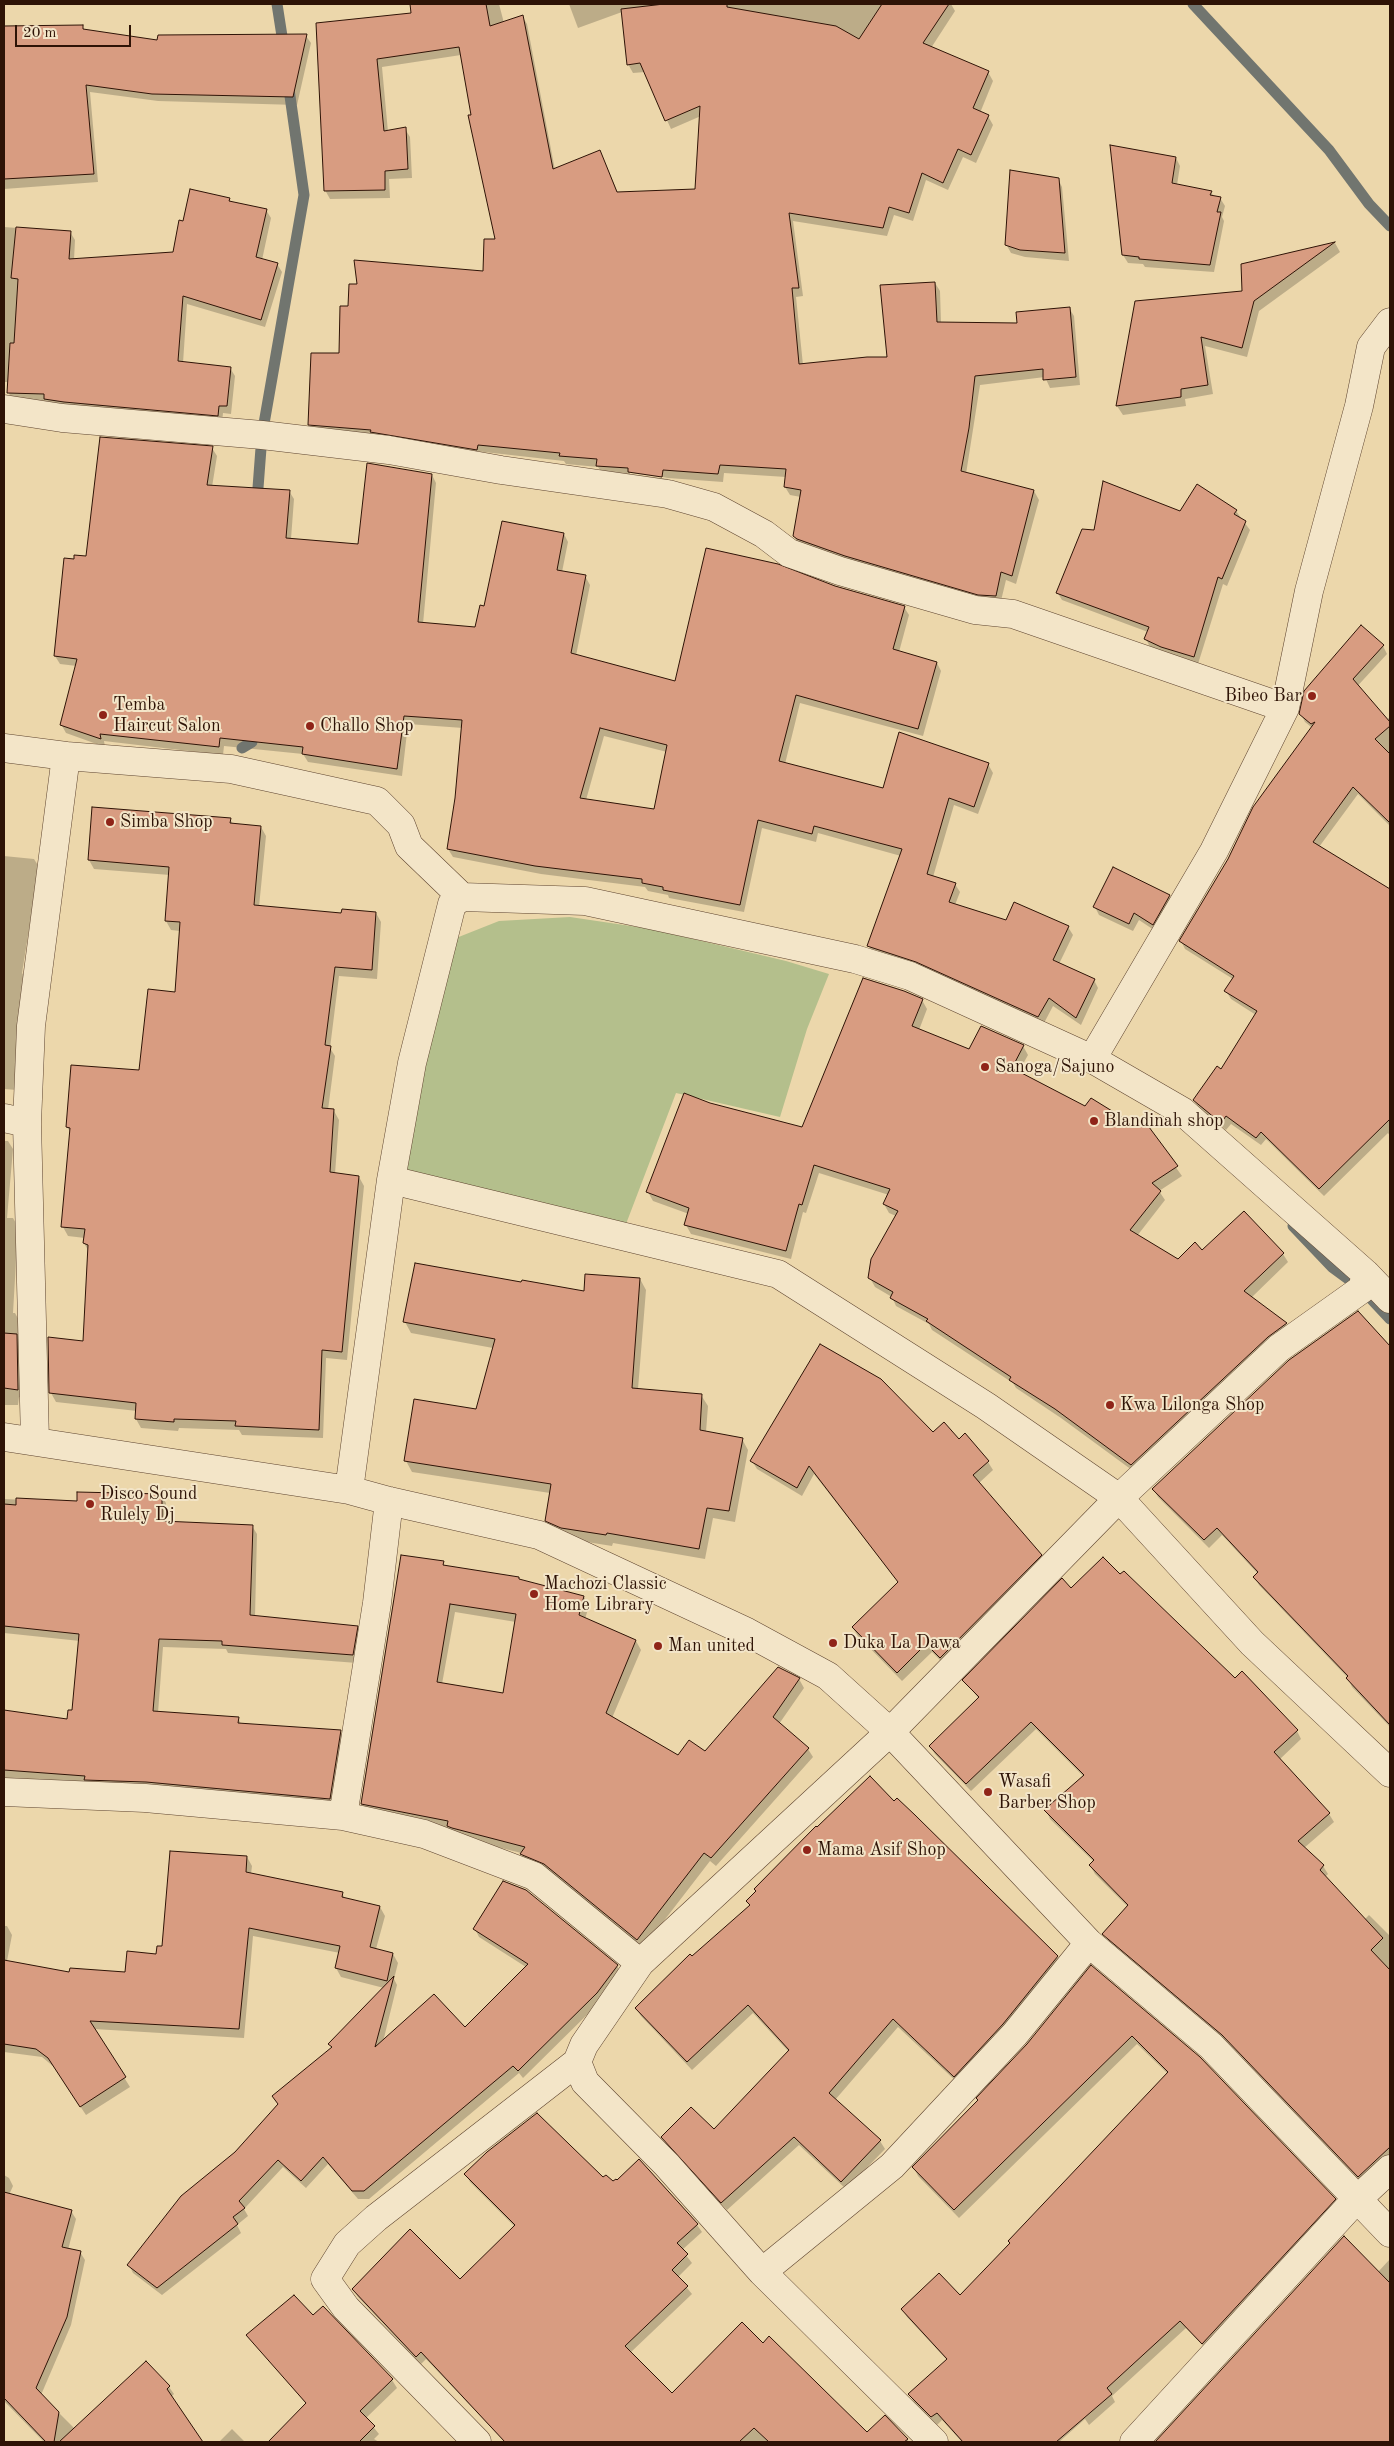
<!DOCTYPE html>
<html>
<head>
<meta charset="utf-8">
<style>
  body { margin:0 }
  #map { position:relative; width:1394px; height:2446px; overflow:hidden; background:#ecd7ab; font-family:"Old Standard TT",serif }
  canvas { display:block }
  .frame { position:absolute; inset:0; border:5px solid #2e1306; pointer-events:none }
  .scale { position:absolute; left:15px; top:25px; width:116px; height:22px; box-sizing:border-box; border:2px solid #2e1306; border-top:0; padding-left:6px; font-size:15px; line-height:18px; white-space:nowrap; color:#2e1306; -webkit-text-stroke:4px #f3e5c8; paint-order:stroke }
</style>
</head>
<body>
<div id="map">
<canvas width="1394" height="2446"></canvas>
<div class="frame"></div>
<div class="scale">20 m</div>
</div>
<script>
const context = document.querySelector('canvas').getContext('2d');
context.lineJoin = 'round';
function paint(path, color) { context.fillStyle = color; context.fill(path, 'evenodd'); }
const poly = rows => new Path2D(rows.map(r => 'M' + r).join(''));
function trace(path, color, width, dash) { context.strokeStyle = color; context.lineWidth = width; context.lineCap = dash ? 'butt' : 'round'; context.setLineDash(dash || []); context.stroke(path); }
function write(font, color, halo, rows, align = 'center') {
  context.font = font + ' "Old Standard TT",serif'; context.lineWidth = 4; context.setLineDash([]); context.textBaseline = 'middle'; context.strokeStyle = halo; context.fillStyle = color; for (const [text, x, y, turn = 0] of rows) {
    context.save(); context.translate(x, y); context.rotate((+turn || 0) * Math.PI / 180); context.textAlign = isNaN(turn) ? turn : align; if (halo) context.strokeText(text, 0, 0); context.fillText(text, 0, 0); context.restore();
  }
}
paint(poly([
  [570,917,651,929,786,961,829,974,807,1029,780,1117,676,1093,626,1224,411,1179,394,1142,436,946,499,921]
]), '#b4bf8c');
paint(poly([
  [411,4,499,4,504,23,522,16,527,24,555,170,600,151,618,193,697,190,701,116,671,129,645,72,633,73,628,64,622,12,578,28,569,4,951,4,955,11,931,48,988,72,993,81,980,113,988,116,993,125,976,163,963,157,948,190,926,180,913,221,894,215,887,236,793,221,803,296,796,297,803,365,888,358,935,283,940,291,941,323,1018,324,1069,308,1074,316,1080,385,1050,388,1045,377,980,385,966,474,1034,491,1039,500,1016,584,1006,580,1000,605,799,545,794,536,801,497,790,495,785,487,786,477,724,473,723,482,668,478,630,471,630,474,668,479,667,485,603,474,598,467,566,464,564,461,315,433,310,424,340,355,350,307,485,272,497,241,461,55,382,67,388,132,405,129,410,137,412,178,389,179,390,198,330,199,325,190,317,24,413,14],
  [82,26,85,31,158,41,306,36,311,43,297,105,158,101,90,92,98,182,4,189,4,27],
  [1176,158,1180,166,1177,185,1211,192,1214,197,1220,198,1225,206,1222,217,1224,221,1214,272,1145,267,1143,264,1128,263,1123,255],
  [1058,179,1062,187,1069,261,1025,257,1011,253,1006,244],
  [229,199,232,203,266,210,271,218,262,260,277,264,282,272,265,327,187,304,183,363,230,368,235,376,231,414,223,413,222,423,50,407,46,402,13,400,8,392,9,382,4,382,4,227,70,232,75,240,74,260,174,253,184,222],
  [1335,243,1340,252,1259,311,1247,357,1205,346,1213,394,1185,399,1186,406,1123,415,1117,406,1243,292,1243,265],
  [212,448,217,456,212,487,289,491,294,499,291,539,359,545,432,475,436,483,423,624,476,628,485,607,564,534,568,542,562,572,585,576,590,585,576,656,676,683,834,587,904,607,909,615,899,652,937,663,941,671,923,736,800,703,785,764,883,789,988,764,993,773,978,814,954,805,933,877,955,884,960,892,955,905,1006,922,1068,927,1073,935,1059,964,1094,980,1098,988,1081,1025,1053,1006,1043,1025,873,954,869,946,901,856,818,833,816,842,762,828,744,912,669,898,668,895,648,891,645,887,541,874,453,857,448,849,456,798,463,728,408,724,402,776,308,762,303,754,224,746,223,755,104,741,105,747,66,733,61,724,77,666,60,664,55,656,75,560,87,558],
  [604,736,667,752,655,811,586,800],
  [1236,511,1250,530,1227,586,1223,584,1198,664,1167,655,1150,647,1146,639,1148,632,1062,600,1057,592,1095,531,1180,513],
  [1383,646,1387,654,1316,731,1305,722,1301,714],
  [1390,717,1390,826,1358,794,1319,847,1390,891,1390,1136,1388,1133,1324,1196,1266,1139,1261,1145,1231,1124,1226,1130,1199,1108,1194,1100,1221,1071,1256,1015,1231,999,1226,991,1233,979,1185,949,1181,941,1266,819],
  [230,819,233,824,261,827,266,836,259,907,342,915,376,913,381,922,377,979,339,976,330,1048,335,1056,328,1110,334,1111,339,1120,335,1174,359,1177,364,1186,347,1360,326,1358,323,1438,242,1435,239,1430,179,1428,178,1431,141,1428,136,1419,137,1411,56,1402,51,1393,84,1342,89,1252,84,1243,85,1238,68,1236,63,1227,71,1133,67,1127,140,1072,176,993,180,931,171,930,166,921,170,875,94,869,89,860],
  [4,851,4,856,34,859,39,867,22,973,27,980,17,1090,4,1089],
  [1169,896,1174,904,1157,932,1139,920,1133,931,1099,915,1095,907],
  [922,1000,927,1009,919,1030,970,1050,1023,1046,1028,1055,1018,1073,1086,1108,1138,1129,1143,1121,1182,1176,1159,1191,1165,1200,1137,1236,1178,1260,1202,1252,1244,1212,1283,1254,1288,1262,1251,1298,1286,1324,1291,1333,1136,1473,1061,1418,1016,1388,1013,1383,932,1330,929,1324,896,1306,892,1297,875,1287,870,1278,896,1216,889,1213,884,1204,889,1195,819,1173,806,1213,803,1212,791,1259,691,1234,686,1225,689,1214,653,1201,648,1192,709,1104,802,1128],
  [4,1141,8,1141,13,1149,7,1218,13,1218,18,1227,13,1313,15,1313,20,1322,22,1398,19,1397,18,1405,4,1405],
  [640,1279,646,1290,638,1389,701,1395,708,1406,706,1432,742,1439,748,1450,735,1522,713,1518,705,1559,613,1543,612,1546,568,1539,553,1532,546,1520,550,1493,412,1472,406,1461,477,1410,493,1348,411,1333,405,1322,522,1284,585,1292],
  [1358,1313,1390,1348,1390,1727,1352,1687,1348,1678,1259,1585,1255,1577,1258,1574,1222,1535,1209,1548,1158,1497,1153,1489],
  [933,1433,959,1440,988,1462,993,1470,979,1483,1046,1564,946,1666,932,1652,902,1681,858,1636,853,1628,899,1583,814,1474,802,1496,757,1469,752,1461],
  [161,1495,166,1503,166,1523,252,1526,257,1534,255,1617,357,1627,362,1635,357,1663,228,1653,226,1649,163,1647,158,1713,238,1718,241,1724,340,1731,345,1739,334,1807,4,1786,4,1711,68,1720,73,1711,80,1641,4,1633,4,1499,78,1502],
  [443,1562,445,1567,520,1581,584,1597,589,1606,585,1619,636,1641,641,1650,612,1718,678,1757,705,1753,799,1679,804,1688,779,1724,808,1749,813,1757,716,1866,710,1861,643,1948,527,1863,521,1853,458,1837,453,1835,450,1829,367,1812,362,1804],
  [455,1612,516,1622,504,1694,442,1684],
  [1120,1575,1235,1679,1297,1731,1301,1739,1279,1760,1329,1814,1334,1822,1304,1848,1323,1866,1328,1874,1325,1877,1364,1920,1369,1915,1390,1936,1390,2158,1363,2184,1228,2043,1109,1942,1104,1934,1128,1907,1095,1874,1090,1865,1094,1862,1050,1819,1046,1810,1084,1777,1036,1729,971,1791,935,1754,930,1746,979,1699,964,1680,1071,1590],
  [894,1803,1057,1957,1062,1965,959,2084,898,2027,835,2100,880,2141,885,2149,846,2189,799,2145,727,2210,667,2145,663,2137,714,2131,789,2052,753,2013,692,2070,641,2016,636,2008,692,1958],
  [247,1857,252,1866,251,1874,342,1893,345,1899,380,1907,385,1916,376,1949,393,1954,398,1963,394,1979,397,1985,383,2042,465,2029,526,1967,479,1937,475,1929,617,1966,622,1974,601,2001,523,2078,519,2073,369,2199,358,2199,328,2164,306,2188,283,2167,244,2209,248,2216,237,2225,241,2233,162,2295,133,2273,129,2265,332,2048,330,2044,384,1988,341,1977,336,1968,340,1953,253,1936,244,2038,94,2029,130,2087,86,2115,54,2067,42,2057,4,2052,4,1926,7,1926,12,1935,7,1961,70,1973,126,1974,158,1955],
  [1091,1967,1335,2199,1339,2207,1208,2351,1186,2328,1112,2396,1115,2402,1089,2425,1085,2419,1059,2442,962,2442,942,2420,937,2425,914,2402,910,2395,947,2360,907,2317,902,2309,960,2297,1168,2074,1137,2044,959,2218,918,2176,914,2168,979,2100,1028,2045],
  [466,2174,604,2179,697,2225,702,2232,682,2250,692,2263,678,2277,692,2294,630,2353,672,2395,763,2344,867,2433,907,2439,909,2442,505,2442,426,2359,421,2364,358,2297,353,2289,460,2281,515,2227,470,2182],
  [4,2175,9,2178,13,2186,9,2195,71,2211,76,2219,68,2250,80,2252,85,2260,71,2325,41,2395,75,2429,169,2387,174,2394,171,2397,202,2442,129,2442,128,2440,126,2442,44,2442,4,2401],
  [1390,2259,1390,2442,1163,2442,1160,2438,1378,2272],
  [323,2308,392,2380,397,2388,366,2418,379,2434,374,2439,379,2442,270,2442,307,2405,248,2335,313,2317],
  [232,2429,245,2442,219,2442]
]), '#0003');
trace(poly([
  [277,4,284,49],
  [1193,4,1329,150,1369,204,1390,226],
  [257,501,262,435,304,195,288,82],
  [242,748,252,742,253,728],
  [1293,1226,1332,1267,1362,1289,1390,1319]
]), '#71756f', 11);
const building = poly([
  [410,4,486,4,490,26,523,15,553,169,600,150,617,192,695,189,700,106,665,121,640,63,627,65,621,9,664,4,727,4,727,7,836,26,859,39,882,4,949,4,923,43,989,71,973,108,989,115,971,155,958,149,943,183,922,173,909,213,889,207,883,228,789,213,799,288,792,288,799,364,867,357,887,357,880,285,935,282,937,322,1017,323,1016,312,1070,307,1076,377,1043,380,1043,369,975,376,969,428,961,471,1034,490,1012,576,1001,572,996,596,978,595,845,556,797,539,793,536,801,490,784,487,786,469,720,465,718,474,663,470,662,477,628,472,628,468,596,466,597,459,559,456,560,453,478,445,477,450,370,432,371,430,308,425,311,353,339,353,340,306,348,306,349,284,357,284,354,260,483,271,484,239,495,239,468,115,471,115,459,47,377,59,384,131,406,127,408,169,385,171,385,190,324,191,316,23,411,13,410,4],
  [83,25,83,29,157,40,158,35,307,34,293,97,152,94,86,85,94,174,4,179,4,26,83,25],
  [1110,145,1176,157,1172,183,1212,191,1210,195,1221,197,1217,212,1221,212,1210,265,1139,259,1139,257,1122,255,1110,145],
  [1010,170,1059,178,1065,253,1020,250,1005,245,1010,170],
  [190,189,230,198,229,201,267,209,256,257,278,263,261,320,183,296,178,361,231,367,227,406,219,406,218,416,64,402,44,399,44,394,7,393,10,343,14,343,18,279,11,278,16,227,71,231,69,259,173,252,179,220,183,221,190,189],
  [1335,242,1254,301,1242,348,1201,337,1208,385,1181,389,1181,397,1116,406,1135,301,1242,291,1241,264,1335,242],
  [100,437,213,446,207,485,290,490,286,538,358,544,367,463,432,474,418,622,475,627,480,605,484,606,502,521,564,533,557,570,586,575,571,653,675,681,706,548,778,564,835,586,905,606,893,649,937,662,918,729,796,695,779,761,883,788,899,732,989,763,974,807,949,798,927,874,956,883,949,902,1006,920,1014,902,1069,926,1053,960,1095,979,1076,1018,1049,998,1038,1017,916,962,867,946,902,849,814,826,812,834,758,820,740,905,663,890,663,887,642,883,642,879,535,866,447,849,455,798,462,720,404,716,397,769,302,754,303,747,220,738,219,747,100,734,101,739,60,725,77,659,54,656,64,558,74,559,74,555,86,556,100,437],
  [600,728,667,745,654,809,580,798,600,728],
  [1103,481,1180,511,1197,484,1237,510,1234,514,1246,521,1222,579,1218,577,1194,657,1161,647,1144,639,1149,627,1056,593,1082,529,1094,530,1103,481],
  [1361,625,1384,645,1353,679,1390,722,1390,726,1375,739,1390,754,1390,823,1353,787,1313,842,1390,889,1390,1119,1319,1189,1261,1132,1256,1138,1226,1116,1221,1123,1193,1100,1217,1066,1221,1069,1257,1011,1224,991,1234,976,1179,941,1228,859,1253,807,1315,722,1311,724,1299,714,1304,691,1361,625],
  [92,807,231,818,230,823,261,826,254,905,341,913,342,909,376,912,372,970,335,967,325,1045,331,1046,322,1108,334,1109,330,1172,359,1176,342,1352,322,1350,319,1430,235,1426,236,1421,174,1419,174,1422,135,1419,136,1403,49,1393,48,1337,83,1341,88,1245,83,1243,85,1229,61,1227,70,1128,66,1127,71,1065,139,1070,148,989,175,992,180,922,165,921,169,867,88,860,92,807],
  [1113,867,1170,895,1153,925,1134,913,1129,924,1093,907,1113,867],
  [863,978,904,991,923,999,912,1026,969,1049,981,1026,1024,1045,1012,1068,1085,1106,1091,1098,1138,1127,1143,1119,1178,1166,1152,1183,1161,1191,1130,1230,1178,1259,1195,1242,1202,1250,1244,1211,1284,1253,1244,1291,1287,1323,1268,1337,1131,1465,1055,1409,1009,1380,1011,1377,926,1321,928,1319,890,1298,893,1292,868,1278,871,1259,898,1211,883,1204,890,1189,814,1165,802,1205,799,1204,786,1251,684,1225,689,1208,646,1192,684,1093,710,1103,802,1127,863,978],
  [415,1263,521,1282,522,1280,584,1291,585,1274,640,1278,632,1388,702,1394,700,1430,743,1438,729,1511,707,1508,699,1549,607,1533,606,1535,561,1528,545,1521,551,1484,404,1461,414,1399,476,1409,495,1339,403,1322,415,1263],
  [1358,1311,1390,1346,1390,1725,1346,1678,1348,1676,1253,1577,1258,1572,1217,1528,1204,1540,1152,1489,1289,1360,1358,1311],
  [4,1333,17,1334,18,1390,4,1388,4,1333],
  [820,1344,881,1379,933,1432,944,1422,959,1439,965,1433,989,1461,973,1475,1042,1555,940,1658,926,1644,897,1673,852,1627,898,1582,809,1466,797,1488,750,1461,820,1344],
  [77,1492,162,1494,162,1521,253,1525,250,1615,358,1626,353,1655,222,1645,222,1641,159,1639,153,1711,239,1717,238,1723,341,1730,330,1799,146,1782,84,1780,85,1776,4,1770,4,1710,67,1719,68,1710,72,1710,79,1634,4,1626,4,1504,16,1505,16,1498,77,1501,77,1492],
  [401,1555,444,1561,443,1565,519,1577,519,1579,584,1596,579,1615,636,1640,606,1713,678,1755,689,1740,705,1751,778,1667,800,1678,773,1717,809,1748,711,1858,704,1853,637,1940,544,1864,520,1854,525,1847,452,1828,447,1826,448,1821,361,1804,401,1555],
  [450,1604,516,1614,503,1693,437,1682,450,1604],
  [1103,1557,1120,1574,1124,1571,1235,1678,1242,1671,1298,1730,1274,1752,1330,1813,1298,1841,1324,1865,1320,1870,1383,1938,1371,1950,1390,1970,1390,2147,1358,2177,1222,2035,1102,1934,1128,1905,1089,1865,1094,1860,1044,1810,1084,1775,1031,1722,966,1784,929,1746,979,1697,962,1680,1062,1578,1071,1588,1103,1557],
  [870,1776,894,1801,897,1798,915,1815,1058,1956,1003,2024,954,2077,893,2019,829,2093,881,2140,841,2182,794,2137,721,2203,661,2137,691,2107,714,2129,789,2050,748,2005,687,2062,635,2008,690,1954,692,1956,750,1905,746,1901,756,1891,754,1889,816,1826,817,1827,870,1776],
  [170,1851,247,1856,246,1872,343,1892,342,1897,380,1906,370,1947,393,1953,387,1981,335,1968,340,1946,249,1928,239,2029,90,2021,126,2077,80,2107,48,2058,36,2049,4,2044,4,1960,69,1972,70,1968,125,1972,127,1951,156,1954,157,1946,162,1946,170,1851],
  [503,1881,526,1890,618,1965,597,1993,518,2071,513,2066,364,2191,352,2191,323,2157,301,2181,278,2160,239,2201,245,2208,233,2217,238,2224,157,2288,127,2265,181,2196,235,2152,278,2104,272,2096,332,2047,328,2044,394,1976,375,2047,434,1994,465,2027,528,1964,473,1929,503,1881],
  [1091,1965,1200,2057,1336,2199,1202,2344,1180,2321,1107,2388,1112,2394,1056,2442,963,2442,937,2413,931,2417,908,2394,947,2359,901,2309,939,2273,960,2295,1010,2243,1008,2241,1168,2072,1132,2036,954,2210,912,2167,978,2100,976,2098,1027,2044,1091,1965],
  [537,2113,603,2177,606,2175,613,2181,616,2179,617,2180,639,2159,698,2224,677,2243,688,2254,672,2270,688,2286,625,2346,672,2393,742,2322,763,2343,769,2336,867,2432,885,2415,908,2439,904,2442,769,2442,754,2428,739,2442,505,2442,421,2352,416,2357,352,2289,410,2229,460,2279,515,2225,464,2174,487,2152,537,2113],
  [4,2192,72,2210,62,2247,81,2251,67,2317,36,2388,59,2412,54,2442,46,2442,4,2398,4,2192],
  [1344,2236,1390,2283,1390,2442,1155,2442,1344,2236],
  [294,2295,313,2315,323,2306,393,2379,360,2411,375,2426,359,2442,268,2442,306,2403,246,2335,294,2295],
  [146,2361,170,2386,167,2389,203,2442,59,2442,146,2361]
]);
paint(building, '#d89c81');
trace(building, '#2e1306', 1);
const minor = poly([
  [4,409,62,418,262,435,389,450,501,470,668,494,714,507,764,534,789,553,840,571,975,610,1013,614,1285,708],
  [4,748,66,756,231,769,377,801,401,825,409,846,462,897,585,901,855,959,910,976,1092,1059,1182,1111,1366,1274,1390,1299],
  [1092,1059,1214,851,1285,708,1309,591,1359,406,1371,347,1390,322],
  [4,1118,27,1123],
  [391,1180,778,1274,986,1406,1119,1498,1252,1643,1390,1773],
  [4,1437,349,1490,389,1501,539,1535,747,1632,828,1676,890,1732,1089,1943,1211,2046,1390,2233],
  [35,1441,27,1123,31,1026,66,756],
  [349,1490,391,1180,412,1063,452,904,462,897],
  [4,1792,145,1798,343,1816,424,1834,534,1876,640,1963],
  [343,1816,377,1603,389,1501],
  [577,2062,585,2082,667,2165,762,2272,934,2442],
  [762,2272,892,2166,1015,2034,1089,1943],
  [477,2442,346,2308,325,2279,347,2244,376,2218,577,2062,584,2045,640,1963,890,1732,1119,1498,1279,1348,1362,1289,1366,1274],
  [1134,2442,1351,2205,1390,2169]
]);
trace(minor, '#5e442f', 29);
trace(minor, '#f3e5c8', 28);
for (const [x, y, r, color] of [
  [1312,696,5,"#8f2418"],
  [103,715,5,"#8f2418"],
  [310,726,5,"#8f2418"],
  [110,822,5,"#8f2418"],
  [985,1067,5,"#8f2418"],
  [1094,1121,5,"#8f2418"],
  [1110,1405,5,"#8f2418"],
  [90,1504,5,"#8f2418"],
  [534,1594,5,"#8f2418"],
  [833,1643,5,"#8f2418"],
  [658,1646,5,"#8f2418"],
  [988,1792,5,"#8f2418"],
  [807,1850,5,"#8f2418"]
]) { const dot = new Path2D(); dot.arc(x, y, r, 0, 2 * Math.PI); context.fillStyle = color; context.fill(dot); trace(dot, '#f3e5c8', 2); }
write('18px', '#2e1306', '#f3e5c8', [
  ["Bibeo Bar",1302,696,"right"],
  ["Temba",113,705],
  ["Haircut Salon",113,726],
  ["Challo Shop",320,726],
  ["Simba Shop",120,822],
  ["Sanoga/Sajuno",995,1067],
  ["Blandinah shop",1104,1121],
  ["Kwa Lilonga Shop",1120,1405],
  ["Disco Sound",100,1494],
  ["Rulely Dj",100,1515],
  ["Machozi Classic",544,1584],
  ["Home Library",544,1605],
  ["Duka La Dawa",843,1643],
  ["Man united",668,1646],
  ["Wasafi",998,1782],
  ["Barber Shop",998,1803],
  ["Mama Asif Shop",817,1850]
], 'left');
</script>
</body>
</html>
